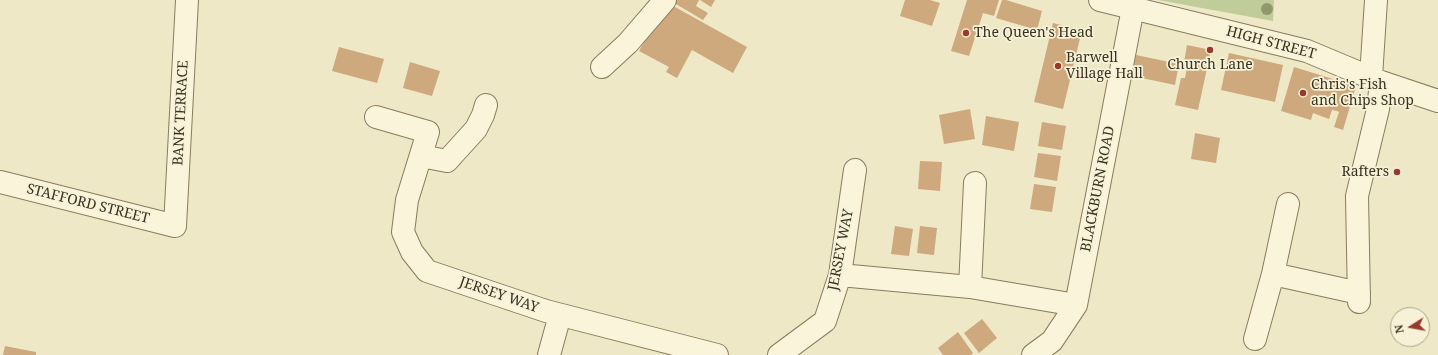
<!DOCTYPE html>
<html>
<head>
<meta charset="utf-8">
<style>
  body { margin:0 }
  #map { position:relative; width:1438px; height:355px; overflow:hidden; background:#efe8c7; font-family:"Noto Serif",serif }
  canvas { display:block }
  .north { position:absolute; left:1390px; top:307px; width:40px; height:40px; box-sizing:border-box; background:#f6f1d7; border:1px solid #aba48e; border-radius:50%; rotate:259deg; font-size:11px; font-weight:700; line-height:16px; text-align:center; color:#3b3120 }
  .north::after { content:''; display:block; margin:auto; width:14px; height:18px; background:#993a2c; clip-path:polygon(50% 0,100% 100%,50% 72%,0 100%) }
</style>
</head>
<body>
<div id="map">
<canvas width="1438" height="355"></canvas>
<div class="north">N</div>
</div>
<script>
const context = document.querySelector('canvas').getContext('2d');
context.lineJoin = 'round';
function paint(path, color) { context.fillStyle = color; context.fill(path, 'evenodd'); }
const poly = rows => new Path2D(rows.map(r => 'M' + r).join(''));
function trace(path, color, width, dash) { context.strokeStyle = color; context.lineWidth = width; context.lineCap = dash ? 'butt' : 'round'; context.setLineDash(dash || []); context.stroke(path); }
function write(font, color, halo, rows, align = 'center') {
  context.font = font + ' "Noto Serif",serif'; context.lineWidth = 3.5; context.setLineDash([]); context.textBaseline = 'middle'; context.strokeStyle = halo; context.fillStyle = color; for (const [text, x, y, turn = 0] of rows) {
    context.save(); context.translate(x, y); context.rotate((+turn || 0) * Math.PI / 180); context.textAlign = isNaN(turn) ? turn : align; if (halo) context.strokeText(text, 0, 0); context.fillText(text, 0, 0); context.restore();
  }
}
paint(poly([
  [1158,0,1274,0,1273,21]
]), '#c0cd9a');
paint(poly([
  [669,0,699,0,696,6,708,13,703,20],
  [700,0,715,0,711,7],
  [905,0,930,0,940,3,932,26,900,16],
  [967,0,999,0,994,16,983,13,969,56,951,51],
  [1002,0,1006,0,1042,11,1037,30,996,18],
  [666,2,747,47,733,73,692,50,677,78,666,72,669,67,639,51],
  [1053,23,1082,30,1063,109,1034,102],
  [1187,45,1211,50,1198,110,1175,105,1181,78,1185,78,1187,68,1183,68],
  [339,47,384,59,377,83,332,71],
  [1229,53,1283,65,1275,102,1221,90],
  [1136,55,1179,64,1175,85,1132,76],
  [410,62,440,71,432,96,403,88],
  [1294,67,1356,86,1343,130,1334,127,1339,112,1337,111,1332,110,1329,119,1313,113,1311,120,1281,111],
  [970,109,975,139,944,144,939,115],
  [986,116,1019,122,1014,151,982,145],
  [1042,122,1066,126,1062,150,1038,146],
  [1195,133,1220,138,1216,163,1191,159],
  [1038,153,1061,156,1057,181,1034,177],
  [920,161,942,162,940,191,918,189],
  [1034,184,1056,187,1052,212,1030,209],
  [895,226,913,229,909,256,891,254],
  [920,226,937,228,934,255,917,253],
  [982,319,997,338,979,353,964,333],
  [958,332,973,353,971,355,943,355,938,348],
  [5,346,36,352,36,355,3,355]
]), '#cda97d');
const minor = poly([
  [1100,0,1307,51,1381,82,1438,101],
  [602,67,628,43,665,0],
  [1371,77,1376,0],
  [376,117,428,132,407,200,403,232,412,252,427,271,546,311,717,355],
  [421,156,447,161,476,129,483,115,486,105],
  [0,182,175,226,187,0],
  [1273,274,1288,204],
  [840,275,970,287,1076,305],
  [970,287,975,183],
  [1359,302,1357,196,1378,109,1381,82],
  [1255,339,1273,274,1359,293],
  [549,355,560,315],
  [779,355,825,321,840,275,855,170],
  [1033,355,1052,341,1076,305,1133,8]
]);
trace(minor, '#8a7b5c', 24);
trace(minor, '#f9f4da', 22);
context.fillStyle = '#91986e';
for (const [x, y] of [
  [1267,9]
]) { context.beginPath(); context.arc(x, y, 6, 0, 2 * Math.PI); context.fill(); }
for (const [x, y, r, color] of [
  [966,33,4,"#993a2c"],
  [1210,50,4,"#993a2c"],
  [1058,66,4,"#993a2c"],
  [1303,93,4,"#993a2c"],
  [1397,172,4,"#993a2c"]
]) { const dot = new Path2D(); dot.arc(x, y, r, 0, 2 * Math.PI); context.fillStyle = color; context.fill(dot); trace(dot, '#f6f1d7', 1.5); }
write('14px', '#3b3120', '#f6f1d7', [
  ["The Queen's Head",974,33],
  ["Barwell",1066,58],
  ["Village Hall",1066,74],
  ["Church Lane",1210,65,"center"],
  ["Chris's Fish",1311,85],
  ["and Chips Shop",1311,101],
  ["Rafters",1389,172,"right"]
], 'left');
write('14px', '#3b3120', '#f6f1d7', [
  ["HIGH STREET",1271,43,15],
  ["BANK TERRACE",181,113,-87],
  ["BLACKBURN ROAD",1098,189,-79],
  ["STAFFORD STREET",88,204,14],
  ["JERSEY WAY",841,250,-79],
  ["JERSEY WAY",499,295,19]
]);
</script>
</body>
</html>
